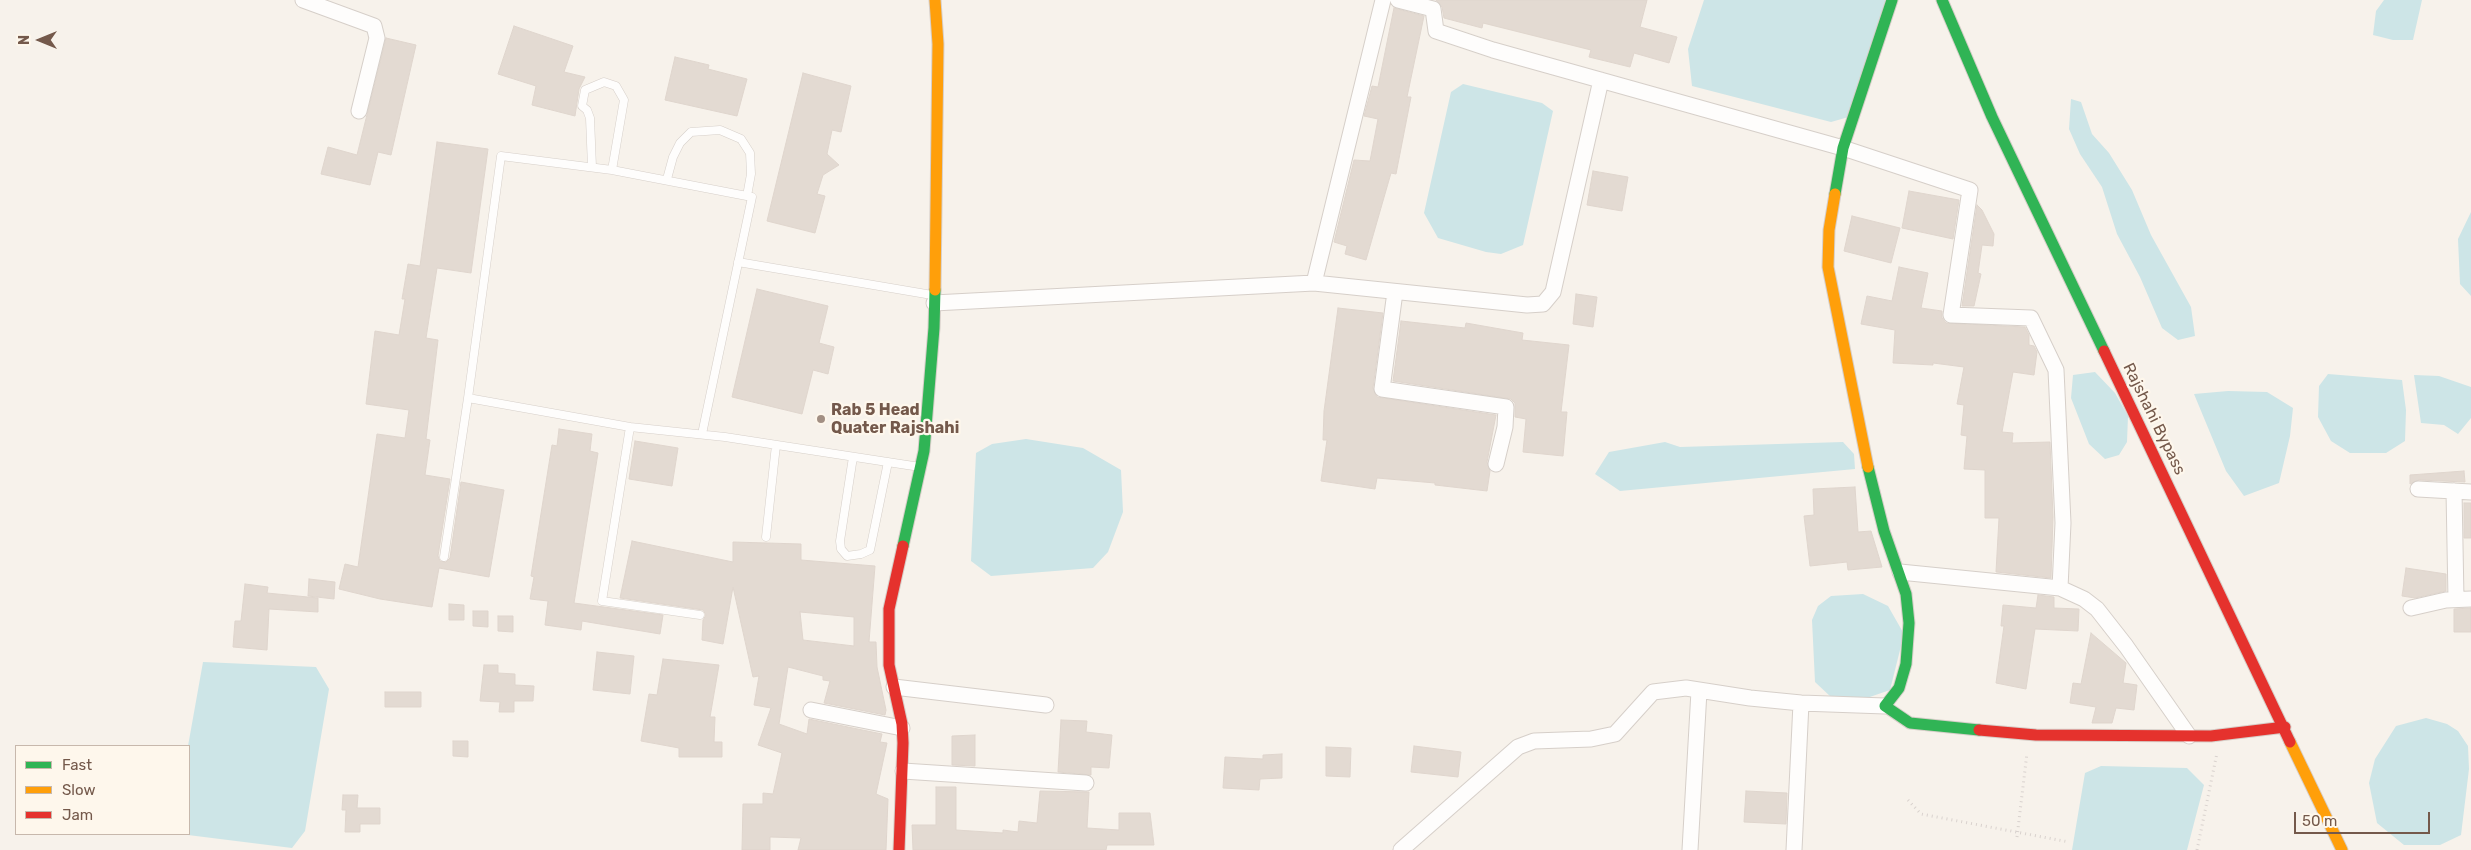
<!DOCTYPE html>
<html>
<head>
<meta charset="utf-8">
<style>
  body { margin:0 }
  #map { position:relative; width:2471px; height:850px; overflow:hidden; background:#f7f2eb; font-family:Rubik,sans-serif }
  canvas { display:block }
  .legend { position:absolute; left:15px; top:745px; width:175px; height:90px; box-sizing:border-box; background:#fef7ec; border:1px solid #c7b8ac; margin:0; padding:6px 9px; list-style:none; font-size:15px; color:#74594b }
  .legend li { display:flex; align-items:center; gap:10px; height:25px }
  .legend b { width:25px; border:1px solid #c7b8ac }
  .north { position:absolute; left:15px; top:15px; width:50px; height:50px; -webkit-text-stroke:4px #fef7ec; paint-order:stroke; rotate:270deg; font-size:14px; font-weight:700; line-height:20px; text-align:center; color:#74594b }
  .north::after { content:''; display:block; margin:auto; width:18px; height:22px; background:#74594b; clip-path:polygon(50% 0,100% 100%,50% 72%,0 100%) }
  .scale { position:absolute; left:2294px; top:812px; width:136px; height:22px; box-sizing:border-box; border:2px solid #74594b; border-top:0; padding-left:6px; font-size:15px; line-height:18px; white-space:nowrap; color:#74594b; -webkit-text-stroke:4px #fef7ec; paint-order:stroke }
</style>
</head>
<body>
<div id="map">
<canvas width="2471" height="850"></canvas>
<ul class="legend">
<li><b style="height:6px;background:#30b455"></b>Fast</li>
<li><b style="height:6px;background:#ff9f0a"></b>Slow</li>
<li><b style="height:6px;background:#e5322d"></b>Jam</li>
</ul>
<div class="north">N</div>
<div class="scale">50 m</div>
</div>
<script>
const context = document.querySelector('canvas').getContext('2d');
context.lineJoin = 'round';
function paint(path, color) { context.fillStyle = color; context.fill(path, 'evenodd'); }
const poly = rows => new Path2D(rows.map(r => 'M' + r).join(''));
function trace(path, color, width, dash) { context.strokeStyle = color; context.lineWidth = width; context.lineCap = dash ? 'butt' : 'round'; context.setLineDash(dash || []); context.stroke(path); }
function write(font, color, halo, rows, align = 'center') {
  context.font = font + ' Rubik,sans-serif'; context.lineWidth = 4.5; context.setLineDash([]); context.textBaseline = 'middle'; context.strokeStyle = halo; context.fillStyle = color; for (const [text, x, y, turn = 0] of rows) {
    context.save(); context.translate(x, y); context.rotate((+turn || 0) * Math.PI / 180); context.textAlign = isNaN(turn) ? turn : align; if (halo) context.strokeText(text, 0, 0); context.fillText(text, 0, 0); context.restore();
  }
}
paint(poly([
  [1704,0,1889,0,1852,116,1831,122,1692,86,1688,49],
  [2384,0,2422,0,2413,40,2393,40,2373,35,2376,11],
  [1463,84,1542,103,1553,111,1523,245,1501,254,1486,252,1438,238,1424,213,1451,92],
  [2071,99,2081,102,2092,134,2109,153,2132,190,2151,235,2191,307,2195,336,2178,340,2162,328,2140,277,2117,234,2102,187,2080,154,2069,129],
  [2471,212,2471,296,2460,284,2458,239],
  [2095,372,2115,393,2128,416,2127,442,2119,455,2105,459,2089,444,2071,398,2073,375],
  [2328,374,2402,380,2406,410,2405,441,2386,453,2350,453,2331,441,2318,417,2319,386],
  [2414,375,2439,376,2471,387,2471,418,2458,434,2444,425,2421,423],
  [2228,391,2267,392,2293,408,2290,436,2279,483,2244,496,2226,471,2194,394],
  [1026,439,1083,448,1121,470,1123,512,1108,552,1093,568,991,576,971,561,976,453,992,444],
  [1665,442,1680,447,1843,442,1854,454,1855,469,1620,491,1595,474,1609,452],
  [1863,594,1888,606,1904,634,1890,690,1864,699,1832,698,1815,682,1812,620,1818,606,1831,596],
  [203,662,316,667,329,689,305,831,292,848,180,834,189,834,188,746],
  [2426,718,2447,724,2458,731,2468,746,2469,769,2461,835,2440,845,2404,845,2377,823,2369,783,2375,759,2396,726],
  [2101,766,2187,768,2204,785,2187,850,2072,850,2085,773]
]), '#cde5e7');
const building = poly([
  [1436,0,1647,0,1640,27,1677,37,1669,63,1634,53,1630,67,1589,57,1591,50,1483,23,1482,28,1444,18,1442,7,1436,0],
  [1394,8,1424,16,1407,97,1411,97,1396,174,1391,173,1366,260,1345,254,1347,246,1334,242,1354,160,1370,161,1378,119,1364,116,1372,86,1378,87,1394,8],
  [514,26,573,46,564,72,585,77,579,89,575,116,532,105,536,86,498,74,514,26],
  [386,38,416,45,391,155,378,152,370,185,321,174,328,147,357,155,386,38],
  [675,57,709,65,708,69,747,79,737,116,665,100,675,57],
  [803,73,851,86,841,132,832,130,827,154,839,165,823,175,817,194,825,196,815,233,767,221,803,73],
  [437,142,488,149,471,273,437,268,426,338,438,340,426,439,430,440,425,475,450,479,438,556,440,561,446,562,450,558,461,482,504,490,489,577,439,568,432,607,380,599,339,589,345,564,358,567,377,434,405,438,409,410,366,404,375,331,399,335,405,299,402,299,408,264,420,266,437,142],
  [1593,171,1628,177,1622,211,1587,205,1593,171],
  [1909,191,1959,200,1953,239,1902,228,1909,191],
  [1977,205,1982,210,1994,234,1993,246,1982,245,1978,273,1981,274,1974,306,1962,306,1977,205],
  [1852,216,1900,228,1891,263,1844,251,1852,216],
  [1899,267,1928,273,1921,308,1942,311,1942,318,1946,323,2025,327,2029,335,2029,345,2034,346,2037,352,2034,375,2013,372,2002,432,2013,433,2012,443,2050,442,2053,517,2051,578,1996,572,1999,518,1985,518,1985,470,1964,469,1967,436,1961,435,1964,405,1957,404,1964,367,1933,363,1933,365,1893,363,1895,330,1861,324,1867,296,1892,301,1899,267],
  [757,289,828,306,819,343,834,347,828,374,813,370,802,414,732,397,757,289],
  [1576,294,1597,297,1593,327,1573,324,1576,294],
  [1338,308,1383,313,1373,388,1377,397,1496,415,1487,462,1490,471,1487,491,1435,485,1435,483,1377,478,1375,489,1321,481,1327,440,1323,440,1324,411,1338,308],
  [1401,321,1465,328,1466,323,1523,333,1522,340,1569,345,1561,412,1567,412,1563,456,1523,452,1526,419,1515,417,1515,403,1511,399,1393,381,1401,321],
  [559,429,592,434,590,451,598,453,574,603,663,615,660,634,582,621,581,630,545,625,548,601,530,599,534,577,531,576,552,445,557,446,559,429],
  [635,441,678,448,672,486,629,479,635,441],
  [2464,471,2465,482,2419,480,2410,484,2410,475,2464,471],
  [1855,487,1858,532,1871,531,1882,567,1848,570,1847,562,1810,566,1804,516,1814,515,1813,489,1855,487],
  [2464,503,2471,503,2471,538,2464,538,2464,503],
  [632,541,733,562,733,542,801,544,801,560,875,566,869,642,876,642,877,667,886,710,885,715,824,703,830,681,823,680,823,676,788,667,779,724,807,734,809,719,882,734,880,742,887,743,876,794,888,799,886,850,798,850,801,838,770,837,770,850,742,850,743,804,763,804,763,793,773,794,782,753,758,745,771,708,754,705,759,676,753,677,733,587,723,644,702,640,703,620,706,615,703,610,620,598,632,541],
  [800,612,854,617,854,646,803,640,800,612],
  [2406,568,2446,574,2446,591,2415,598,2402,596,2406,568],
  [309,579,335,582,334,599,308,596,309,579],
  [245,584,268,587,267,593,318,598,318,612,269,609,267,650,233,647,235,621,241,621,245,584],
  [2038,595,2054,597,2054,608,2079,609,2078,631,2035,629,2026,689,1996,683,2004,626,2001,626,2003,605,2036,608,2038,595],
  [449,604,464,605,464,620,449,620,449,604],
  [2471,608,2471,632,2454,632,2454,609,2471,608],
  [473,611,488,611,488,627,473,626,473,611],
  [498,616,513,616,513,632,498,631,498,616],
  [2091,633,2126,663,2123,683,2137,685,2134,710,2116,708,2112,723,2092,723,2096,707,2070,703,2073,683,2081,684,2091,633],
  [597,652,634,656,630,694,593,690,597,652],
  [663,659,719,665,710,717,715,717,714,742,722,742,722,757,679,757,679,748,641,741,649,694,657,695,663,659],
  [484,665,498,665,498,673,515,674,515,685,534,686,533,701,514,701,514,712,499,712,500,702,480,701,484,665],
  [385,692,421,692,421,707,385,707,385,692],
  [1061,720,1087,721,1086,732,1112,735,1109,768,1091,767,1091,775,1058,772,1061,720],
  [975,735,975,766,952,765,952,736,975,735],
  [453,741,468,741,468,757,453,756,453,741],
  [1414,746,1461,752,1458,777,1411,772,1414,746],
  [1326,747,1351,748,1350,777,1326,776,1326,747],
  [1282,754,1282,778,1260,779,1259,790,1223,788,1225,757,1263,759,1263,755,1282,754],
  [936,787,956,787,956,830,1003,833,1003,830,1018,832,1019,821,1037,823,1040,791,1089,792,1087,828,1119,830,1119,813,1150,813,1154,845,1107,845,1106,850,913,850,912,825,936,825,936,787],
  [1746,791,1787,793,1786,824,1744,822,1746,791],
  [343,795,358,795,357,808,380,808,380,824,360,824,360,832,345,832,346,810,342,810,343,795]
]);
paint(building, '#e3dad2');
trace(building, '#dfd5cd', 1);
const lane = poly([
  [592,167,590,118,587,110,582,106,585,90,604,82,616,86,624,100,612,170],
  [667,179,673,157,680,143,691,132,720,130,741,139,750,153,751,174,747,196],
  [738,262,932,295],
  [468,398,501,156,612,170,752,197,702,434],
  [853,457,840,541,841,549,847,556,861,554,870,550,888,462],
  [766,537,776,445],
  [444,557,468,398,630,427],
  [700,615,602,601,630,427,725,437,920,467]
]);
const street = poly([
  [303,0,374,26,377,38,359,111],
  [1398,0,1433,9,1436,31,1493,50,1843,148,1970,190,1951,315,2031,318,2056,370,2063,523,2060,588],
  [1314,283,1383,0],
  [1395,292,1382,389,1506,407,1505,427,1496,464],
  [934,303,1314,283,1527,305,1543,304,1553,292,1601,80],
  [2418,489,2471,492],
  [2454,491,2456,599],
  [1900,572,2060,588,2084,599,2097,609,2126,646,2189,736],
  [2411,608,2446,600,2471,599],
  [894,687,1046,705],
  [811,710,902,728],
  [903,771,1086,783],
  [1401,850,1518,747,1534,741,1591,739,1615,734,1653,692,1686,688,1750,698,1801,703,1885,706],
  [1690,850,1699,691],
  [1794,850,1801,703]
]);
const fast = poly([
  [1942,0,1992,117,2104,351],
  [1835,194,1843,148,1892,0],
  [1868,467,1884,531,1906,594,1909,623,1906,664,1899,688,1885,706,1910,723,1979,730],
  [903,546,924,451,934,328,935,290]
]);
const slow = poly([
  [1835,194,1829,230,1828,267,1868,467],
  [935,290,938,44,935,0],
  [2290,742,2342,850]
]);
const jam = poly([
  [2104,351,2290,742],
  [1979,730,2036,735,2211,736,2285,727],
  [899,850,903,743,902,724,889,665,889,609,903,546]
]);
trace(lane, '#d6cfc9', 9);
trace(street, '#d6cfc9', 17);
trace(fast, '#d6cec8', 13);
trace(slow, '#d6cec8', 13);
trace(jam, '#d6cec8', 13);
trace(poly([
  [1908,800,1921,814,2069,842],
  [2017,837,2027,753],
  [2197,850,2217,753]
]), '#d9d2ce', 3, [1, 4]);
trace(lane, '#fefdfc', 8);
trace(street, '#fefdfc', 15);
trace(fast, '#30b455', 11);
trace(slow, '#ff9f0a', 11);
trace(jam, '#e5322d', 11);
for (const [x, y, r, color] of [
  [821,419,5,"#a28f83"]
]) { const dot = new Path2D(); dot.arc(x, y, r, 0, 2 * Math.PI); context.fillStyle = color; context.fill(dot); trace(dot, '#fef7ec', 2); }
write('bold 16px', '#74594b', '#fef7ec', [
  ["Rab 5 Head",831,410],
  ["Quater Rajshahi",831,428]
], 'left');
write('16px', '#74594b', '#fef7ec', [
  ["Rajshahi Bypass",2154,419,64]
]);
</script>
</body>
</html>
